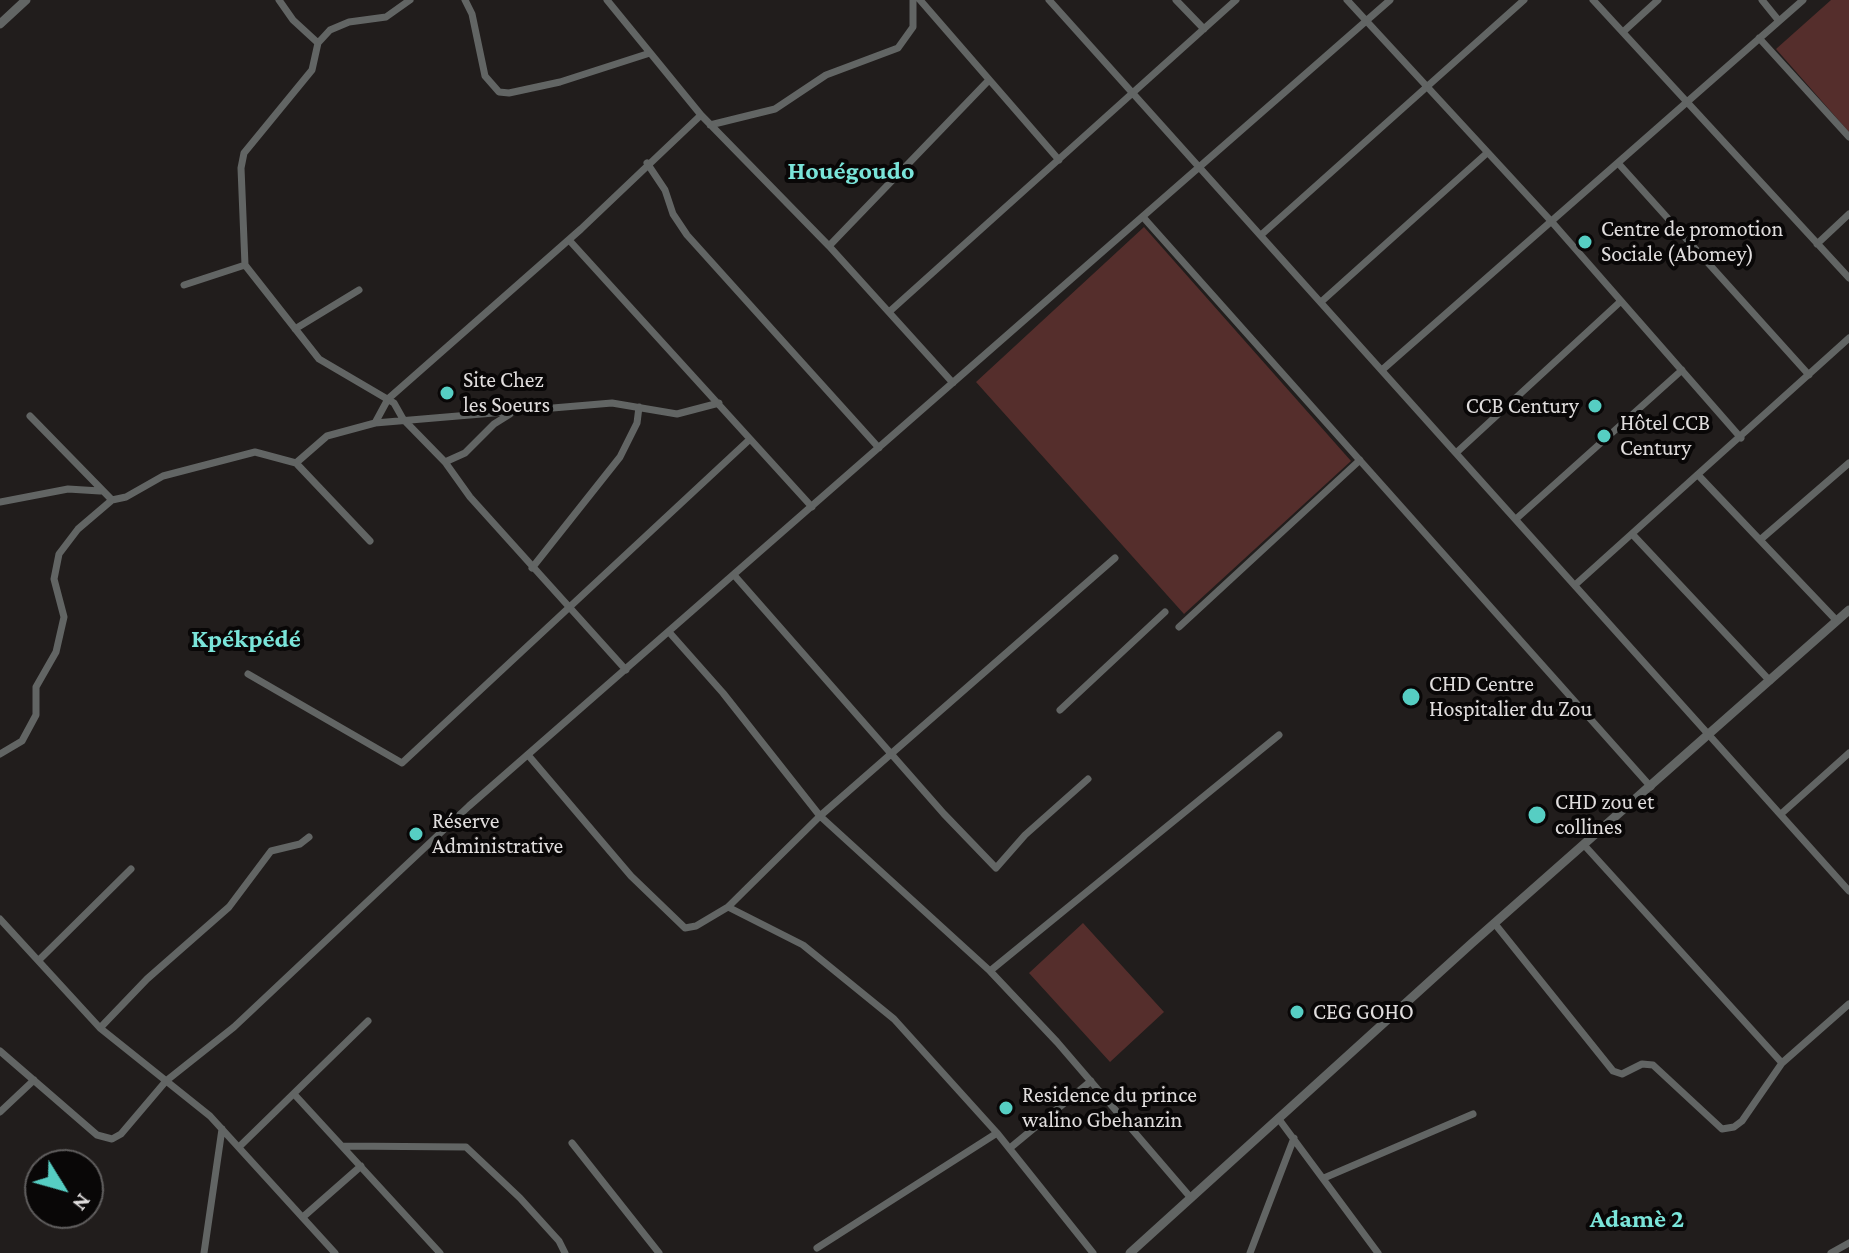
<!DOCTYPE html>
<html>
<head>
<meta charset="utf-8">
<style>
  body { margin:0 }
  #map { position:relative; width:1849px; height:1253px; overflow:hidden; background:#211d1c; font-family:"Crimson Pro",serif }
  canvas { display:block }
  .north { position:absolute; left:24px; top:1149px; width:80px; height:80px; box-sizing:border-box; background:#090707; border:2px solid #5f5d5d; border-radius:50%; rotate:127deg; font-size:22px; font-weight:700; line-height:32px; text-align:center; color:#e0dddd }
  .north::after { content:''; display:block; margin:auto; width:28px; height:36px; background:#56cec3; clip-path:polygon(50% 0,100% 100%,50% 72%,0 100%) }
</style>
</head>
<body>
<div id="map">
<canvas width="1849" height="1253"></canvas>
<div class="north">N</div>
</div>
<script>
const context = document.querySelector('canvas').getContext('2d');
context.lineJoin = 'round';
function paint(path, color) { context.fillStyle = color; context.fill(path, 'evenodd'); }
const poly = rows => new Path2D(rows.map(r => 'M' + r).join(''));
function trace(path, color, width, dash) { context.strokeStyle = color; context.lineWidth = width; context.lineCap = dash ? 'butt' : 'round'; context.setLineDash(dash || []); context.stroke(path); }
function write(font, color, halo, rows, align = 'center') {
  context.font = font + ' "Crimson Pro",serif'; context.lineWidth = 8; context.setLineDash([]); context.textBaseline = 'middle'; context.strokeStyle = halo; context.fillStyle = color; for (const [text, x, y, turn = 0] of rows) {
    context.save(); context.translate(x, y); context.rotate((+turn || 0) * Math.PI / 180); context.textAlign = isNaN(turn) ? turn : align; if (halo) context.strokeText(text, 0, 0); context.fillText(text, 0, 0); context.restore();
  }
}
paint(poly([
  [1831,0,1849,0,1849,132,1776,49],
  [1144,227,1351,461,1184,614,976,382],
  [1083,923,1164,1012,1110,1062,1029,973]
]), '#552e2c');
trace(poly([
  [279,0,293,20,318,43],
  [410,0,386,17,349,22,330,30,318,43,312,70,244,153,241,168,245,265,319,359,394,403,403,419,445,462,470,497,626,670],
  [465,0,472,14,485,76,499,92,509,93,560,82,650,53],
  [607,0,701,115,829,246,953,383],
  [920,0,1059,160],
  [1049,0,1849,891],
  [1176,0,1204,29],
  [1347,0,1551,221,1741,438],
  [1593,0,1849,278],
  [1762,0,1779,21],
  [1623,32,1658,0],
  [1759,38,1849,137],
  [710,125,775,109,826,75,898,48,913,27,913,0],
  [647,163,665,190,673,214,687,235,879,448],
  [1618,163,1809,375],
  [1143,217,1651,787],
  [1261,235,1524,0],
  [569,240,812,507],
  [1817,244,1849,214],
  [829,246,988,81],
  [184,285,245,265],
  [1321,302,1487,153],
  [889,312,1236,0],
  [295,329,359,290],
  [1382,370,1803,0],
  [30,416,112,500],
  [375,423,388,399,581,229,701,115],
  [1456,453,1621,301],
  [445,462,465,453,494,424,510,414],
  [296,463,370,541],
  [1699,476,1837,621],
  [0,502,68,489,100,491],
  [1516,519,1682,370],
  [1634,536,1770,681],
  [1760,540,1849,463],
  [532,568,620,457,637,423,639,407],
  [734,575,944,814,996,868,1025,835,1088,779],
  [1575,585,1849,338],
  [1179,627,1360,460],
  [669,632,723,693,820,816,1115,558],
  [248,674,402,763,749,440],
  [1060,710,1165,612],
  [0,754,22,741,36,715,36,687,56,652,64,617,54,579,59,554,78,529,112,500,126,497,163,476,255,452,296,463,327,436,375,423,612,403,677,414,719,403],
  [528,755,631,876,685,928,696,926,728,907,820,816,990,971,1057,1042,1191,1198],
  [1781,814,1849,753],
  [1585,846,1782,1063],
  [728,907,803,945,894,1019,997,1133,1093,1253],
  [0,919,100,1028,210,1116,335,1253],
  [1495,924,1613,1071,1622,1074,1642,1064,1653,1065,1722,1129,1734,1127,1742,1121,1782,1063,1849,1004],
  [40,959,131,869],
  [990,971,1279,735],
  [100,1028,147,979,229,907,271,851,300,844,309,837],
  [0,1051,97,1135,112,1139,121,1134,166,1081,234,1027,469,806,1390,0],
  [294,1094,440,1253],
  [0,1112,34,1080],
  [1278,1118,1378,1253],
  [572,1143,659,1253],
  [342,1146,466,1147,520,1198,559,1241,565,1253],
  [239,1147,368,1021],
  [1010,1148,1091,1081],
  [1324,1178,1473,1114],
  [303,1217,361,1166],
  [817,1248,997,1133],
  [204,1253,222,1129],
  [1250,1253,1294,1138],
  [1831,1253,1849,1243]
]), '#626564', 7);
trace(poly([
  [0,24,26,0],
  [1130,1253,1472,943,1849,610]
]), '#626564', 9);
for (const [x, y, r, color] of [
  [1585,242,8,"#56cec3"],
  [447,393,8,"#56cec3"],
  [1595,406,8,"#56cec3"],
  [1604,436,8,"#56cec3"],
  [1411,697,10,"#56cec3"],
  [1537,815,10,"#56cec3"],
  [416,834,8,"#56cec3"],
  [1297,1012,8,"#56cec3"],
  [1006,1108,8,"#56cec3"]
]) { const dot = new Path2D(); dot.arc(x, y, r, 0, 2 * Math.PI); context.fillStyle = color; context.fill(dot); trace(dot, '#090707', 3); }
write('22px', '#e0dddd', '#090707', [
  ["Centre de promotion",1601,229],
  ["Sociale (Abomey)",1601,254],
  ["Site Chez",463,380],
  ["les Soeurs",463,405],
  ["CCB Century",1579,406,"right"],
  ["Hôtel CCB",1620,423],
  ["Century",1620,448],
  ["CHD Centre",1429,684],
  ["Hospitalier du Zou",1429,709],
  ["CHD zou et",1555,802],
  ["collines",1555,827],
  ["Réserve",432,821],
  ["Administrative",432,846],
  ["CEG GOHO",1313,1012],
  ["Residence du prince",1022,1095],
  ["walino Gbehanzin",1022,1120]
], 'left');
write('bold 26px', '#7ae4d9', '#090707', [
  ["Houégoudo",851,171],
  ["Kpékpédé",246,639],
  ["Adamè 2",1637,1219]
]);
</script>
</body>
</html>
